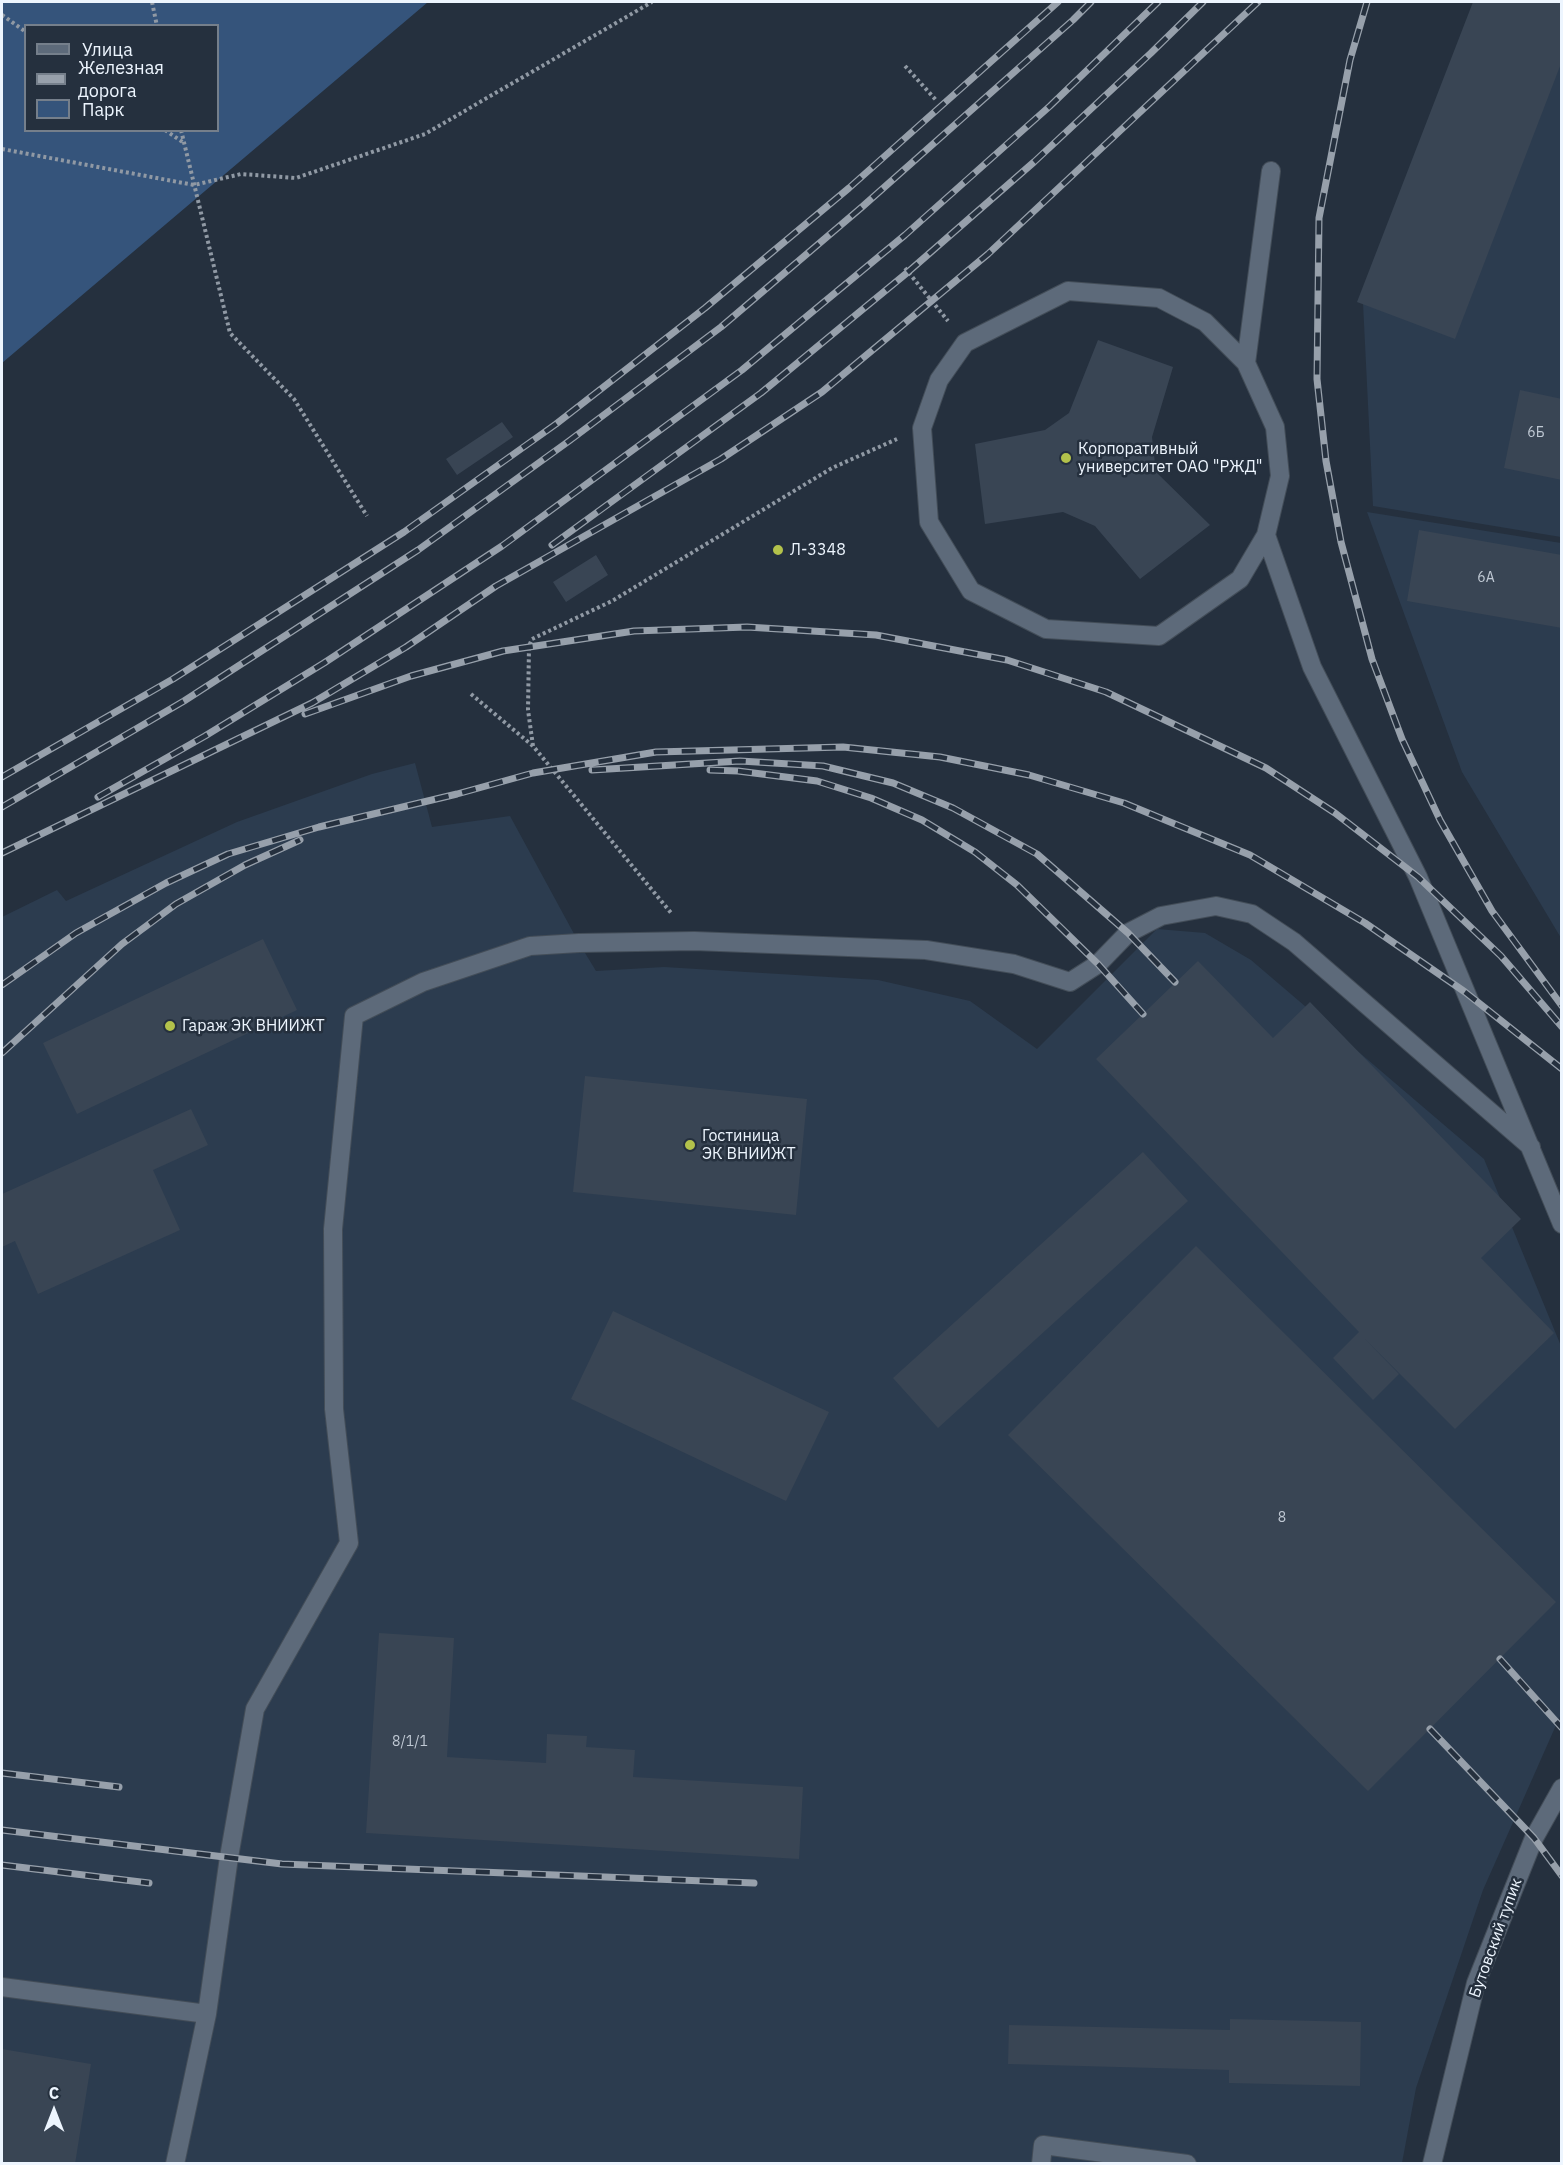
<!DOCTYPE html>
<html>
<head>
<meta charset="utf-8">
<style>
  body { margin:0 }
  #map { position:relative; width:1563px; height:2165px; overflow:hidden; background:#25303e; font-family:"IBM Plex Sans",sans-serif }
  canvas { display:block }
  .frame { position:absolute; inset:0; border:3px solid #edf5fe; pointer-events:none }
  .legend { position:absolute; left:24px; top:24px; width:195px; height:108px; box-sizing:border-box; background:#25303e; border:2px solid #757f8b; margin:0; padding:8px 10px; list-style:none; font-size:18px; color:#edf5fe }
  .legend li { display:flex; align-items:center; gap:12px; height:30px }
  .legend b { width:30px; border:2px solid #757f8b }
  .north { position:absolute; left:24px; top:2081px; width:60px; height:60px; -webkit-text-stroke:4px #25303e; paint-order:stroke; rotate:0deg; font-size:16px; font-weight:700; line-height:24px; text-align:center; color:#edf5fe }
  .north::after { content:''; display:block; margin:auto; width:21px; height:27px; background:#edf5fe; clip-path:polygon(50% 0,100% 100%,50% 72%,0 100%) }
</style>
</head>
<body>
<div id="map">
<canvas width="1563" height="2165"></canvas>
<div class="frame"></div>
<ul class="legend">
<li><b style="height:8px;background:#5d6a7a"></b>Улица</li>
<li><b style="height:8px;background:#97a0ab"></b>Железная дорога</li>
<li><b style="height:16px;background:#35547b"></b>Парк</li>
</ul>
<div class="north">С</div>
</div>
<script>
const context = document.querySelector('canvas').getContext('2d');
context.lineJoin = 'round';
function paint(path, color) { context.fillStyle = color; context.fill(path, 'evenodd'); }
const poly = rows => new Path2D(rows.map(r => 'M' + r).join(''));
function trace(path, color, width, dash) { context.strokeStyle = color; context.lineWidth = width; context.lineCap = dash ? 'butt' : 'round'; context.setLineDash(dash || []); context.stroke(path); }
function write(font, color, halo, rows, align = 'center') {
  context.font = font + ' "IBM Plex Sans",sans-serif'; context.lineWidth = 5; context.setLineDash([]); context.textBaseline = 'middle'; context.strokeStyle = halo; context.fillStyle = color; for (const [text, x, y, turn = 0] of rows) {
    context.save(); context.translate(x, y); context.rotate((+turn || 0) * Math.PI / 180); context.textAlign = isNaN(turn) ? turn : align; if (halo) context.strokeText(text, 0, 0); context.fillText(text, 0, 0); context.restore();
  }
}
paint(poly([
  [1482,2,1561,2,1561,537,1373,506,1363,303],
  [1367,512,1561,543,1561,938,1462,772],
  [415,763,432,827,510,816,579,943,596,971,664,967,878,980,970,1001,1037,1049,1157,929,1205,933,1251,960,1484,1159,1561,1346,1561,1714,1483,1890,1416,2088,1402,2163,2,2164,2,917,57,890,66,901,237,822,372,774]
]), '#2c3c4f');
paint(poly([
  [2,2,428,2,2,363],
  [26,26,218,26,218,130,26,130]
]), '#35547b');
paint(poly([
  [1473,2,1562,2,1562,61,1455,339,1357,302],
  [1098,340,1173,367,1152,437,1156,472,1210,525,1140,579,1095,526,1063,512,985,524,975,444,1045,430,1069,413],
  [1520,390,1562,399,1562,480,1504,468],
  [502,422,513,437,457,475,446,459],
  [1419,530,1562,555,1562,628,1407,601],
  [596,555,608,575,566,602,553,582],
  [263,939,297,1010,77,1114,43,1043],
  [1198,961,1273,1038,1310,1002,1521,1219,1481,1258,1554,1333,1455,1429,1364,1338,1399,1374,1373,1400,1333,1358,1359,1332,1096,1059],
  [585,1076,807,1099,796,1215,573,1192],
  [191,1109,208,1145,153,1170,180,1230,38,1294,15,1241,2,1247,2,1194],
  [1143,1152,1188,1201,938,1428,893,1378],
  [1196,1246,1556,1602,1368,1791,1008,1435],
  [613,1311,829,1412,786,1501,571,1399],
  [379,1633,454,1638,447,1757,546,1763,547,1734,587,1736,586,1747,635,1750,633,1777,803,1787,799,1859,366,1833],
  [1230,2019,1361,2022,1360,2086,1229,2083,1229,2070,1008,2064,1009,2025,1230,2030],
  [2,2049,91,2064,75,2164,2,2164]
]), '#394554');
const minor = poly([
  [1246,363,1271,171],
  [1266,535,1240,579,1159,636,1046,629,971,591,929,522,922,428,939,380,965,343,1068,291,1159,298,1205,322,1246,363,1275,427,1280,476,1266,535,1312,667,1418,877,1562,1224],
  [2,1987,207,2014],
  [175,2164,207,2014,229,1857,255,1709,349,1543,334,1409,333,1229,354,1016,423,982,530,946,579,943,694,941,926,950,1014,964,1070,982,1098,964,1128,933,1161,916,1216,906,1252,914,1294,942,1531,1147],
  [1041,2164,1043,2145,1187,2164],
  [1432,2164,1476,1983,1534,1838,1562,1788]
]);
trace(minor, '#434d58', 20);
trace(poly([
  [152,2,157,26],
  [2,15,26,32],
  [905,66,936,100],
  [165,130,184,143],
  [181,130,230,333,294,399,367,516],
  [2,149,194,185,241,174,296,178,425,134,652,2],
  [905,268,948,321],
  [471,694,533,746,672,914],
  [533,746,528,710,529,646,532,639,612,601,832,468,897,439]
]), '#9099a4', 4, [3, 3]);
trace(minor, '#5d6a7a', 18);
const rail = poly([
  [1367,2,1350,60,1319,218,1317,379,1326,461,1341,542,1372,659,1402,739,1440,820,1492,911,1562,1006],
  [552,545,761,393,908,272,1034,162,1151,53,1203,2],
  [305,714,411,676,503,651,634,631,747,627,876,635,1007,660,1106,692,1266,768,1335,813,1418,877,1501,956,1562,1027],
  [592,770,740,761,823,766,893,783,953,808,1037,854,1128,933,1175,982],
  [710,770,738,771,817,781,871,798,922,820,975,852,1017,885,1098,964,1143,1014],
  [2,777,173,679,404,532,556,424,705,308,849,188,1058,2],
  [98,797,205,736,324,663,502,546,742,370,905,235,1050,106,1158,2],
  [2,807,184,701,418,550,569,441,721,327,862,207,1073,20,1091,2],
  [2,853,312,703,406,647,496,586,721,459,822,392,988,254,1258,2],
  [2,985,76,933,166,883,228,854,319,827,457,794,533,773,656,752,843,747,940,757,1029,775,1124,803,1250,855,1365,923,1465,992,1562,1069],
  [2,1053,122,944,176,904,245,865,300,840],
  [1500,1659,1562,1728],
  [1430,1729,1534,1838,1562,1876],
  [2,1773,119,1787],
  [2,1830,282,1864,754,1883],
  [2,1865,149,1883]
]);
trace(rail, '#97a0ab', 7);
trace(rail, '#25303e', 4.5, [14]);
for (const [x, y, r, color] of [
  [1066,458,6,"#b3c24b"],
  [778,550,6,"#b3c24b"],
  [170,1026,6,"#b3c24b"],
  [690,1145,6,"#b3c24b"]
]) { const dot = new Path2D(); dot.arc(x, y, r, 0, 2 * Math.PI); context.fillStyle = color; context.fill(dot); trace(dot, '#25303e', 2); }
write('14px', '#c0c9d4', null, [
  ["6Б",1536,433],
  ["6А",1486,578],
  ["8",1282,1518],
  ["8/1/1",410,1742]
]);
write('16px', '#edf5fe', '#25303e', [
  ["Корпоративный",1078,449],
  ["университет ОАО \"РЖД\"",1078,467],
  ["Л-3348",790,550],
  ["Гараж ЭК ВНИИЖТ",182,1026],
  ["Гостиница",702,1136],
  ["ЭК ВНИИЖТ",702,1154]
], 'left');
write('16px', '#edf5fe', '#25303e', [
  ["Бутовский тупик",1496,1938,-70]
]);
</script>
</body>
</html>
